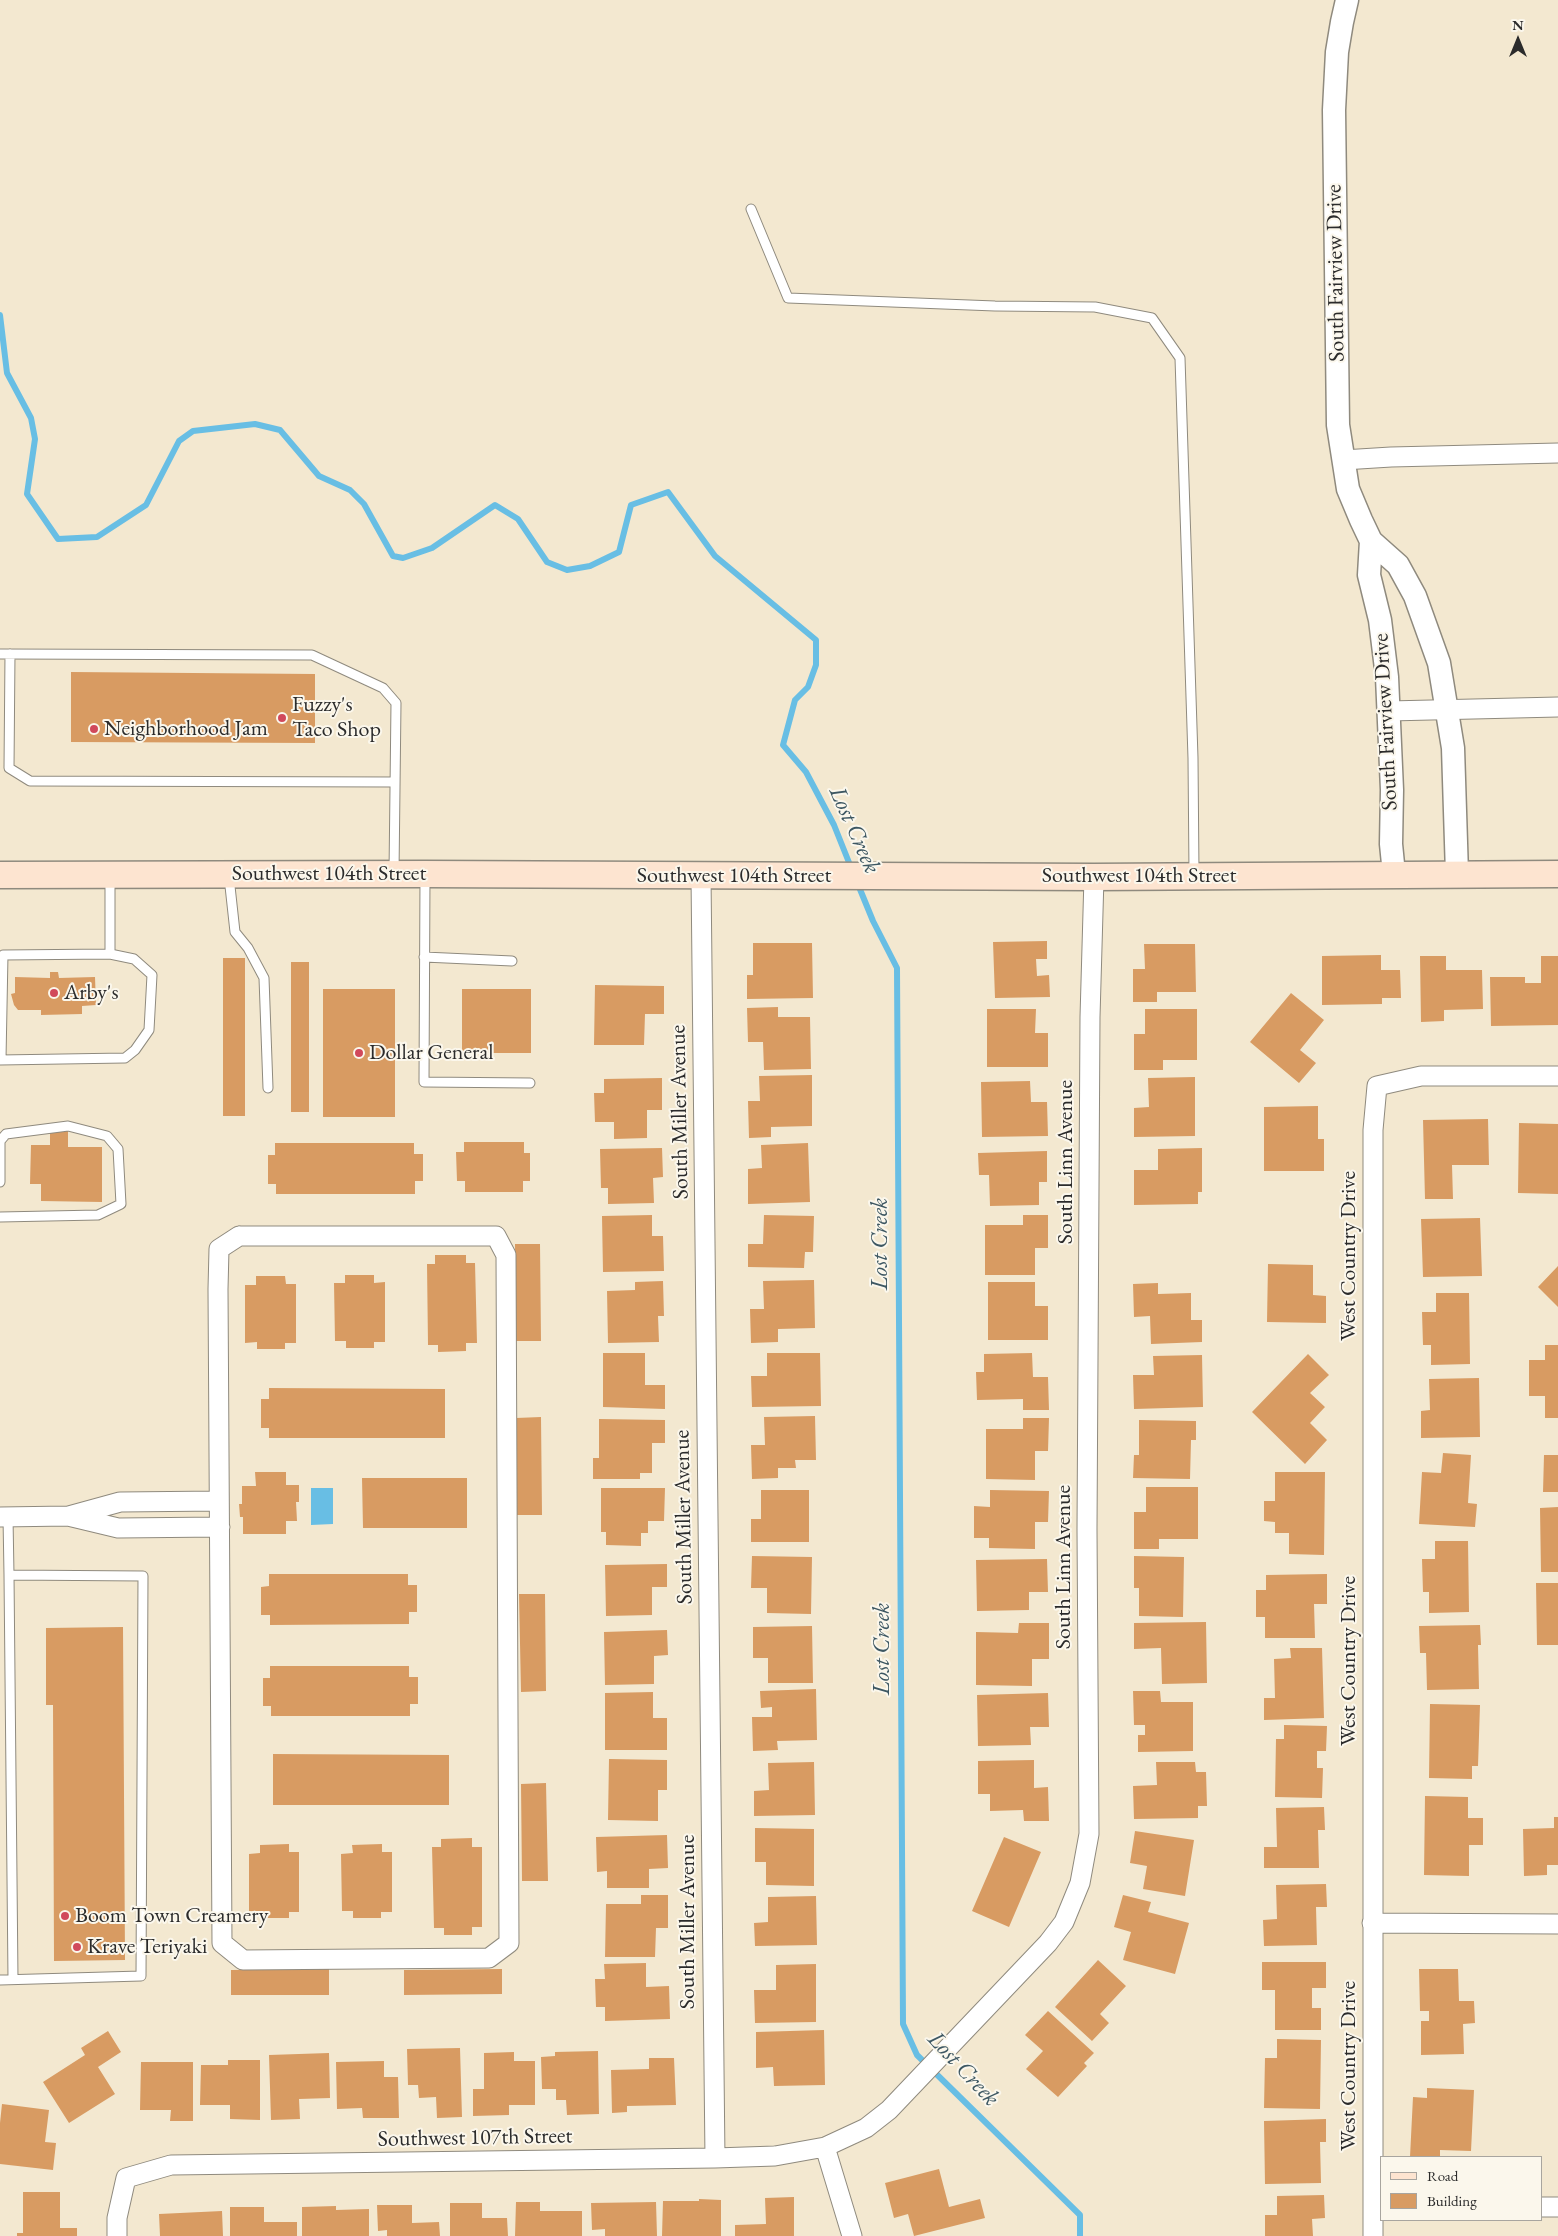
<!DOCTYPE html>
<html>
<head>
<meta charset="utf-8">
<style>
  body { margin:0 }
  #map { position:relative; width:1558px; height:2236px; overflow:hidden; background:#f3e8d0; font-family:"EB Garamond",serif }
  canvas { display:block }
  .legend { position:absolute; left:1380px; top:2156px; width:162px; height:65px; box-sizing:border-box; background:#fbf7ec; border:1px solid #a8a59f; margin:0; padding:6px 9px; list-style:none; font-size:15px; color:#2b2b2b }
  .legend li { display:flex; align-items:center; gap:10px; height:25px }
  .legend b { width:25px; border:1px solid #a8a59f }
  .north { position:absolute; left:1493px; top:15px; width:50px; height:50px; -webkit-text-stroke:4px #fbf7ec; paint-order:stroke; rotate:0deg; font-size:14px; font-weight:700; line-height:20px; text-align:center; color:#2b2b2b }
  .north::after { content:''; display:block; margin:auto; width:18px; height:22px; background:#2b2b2b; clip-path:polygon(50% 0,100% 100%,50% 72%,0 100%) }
</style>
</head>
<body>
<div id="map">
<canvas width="1558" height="2236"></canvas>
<ul class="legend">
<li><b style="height:6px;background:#fde4d0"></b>Road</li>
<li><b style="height:14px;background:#d89b62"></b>Building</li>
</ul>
<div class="north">N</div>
</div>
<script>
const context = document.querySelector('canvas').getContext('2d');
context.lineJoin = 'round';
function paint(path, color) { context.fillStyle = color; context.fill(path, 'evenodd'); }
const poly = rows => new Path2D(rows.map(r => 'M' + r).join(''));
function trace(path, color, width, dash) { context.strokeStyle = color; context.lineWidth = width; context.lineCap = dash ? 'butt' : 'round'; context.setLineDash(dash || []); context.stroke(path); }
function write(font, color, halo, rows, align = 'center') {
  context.font = font + ' "EB Garamond",serif'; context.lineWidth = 4; context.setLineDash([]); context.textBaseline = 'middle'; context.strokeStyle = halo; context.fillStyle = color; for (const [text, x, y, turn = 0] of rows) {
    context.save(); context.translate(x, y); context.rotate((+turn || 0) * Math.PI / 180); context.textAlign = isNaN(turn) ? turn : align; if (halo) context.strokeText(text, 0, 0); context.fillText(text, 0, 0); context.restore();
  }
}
paint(poly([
  [311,1488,333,1488,333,1524,311,1525]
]), '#68bee4');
trace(poly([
  [0,315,7,373,31,418,35,439,27,494,58,539,97,537,146,505,179,441,193,431,255,424,280,430,319,476,350,490,364,504,393,556,403,558,432,548,495,505,518,519,547,562,567,570,590,566,619,552,631,505,668,492,715,556,816,640,816,665,808,687,795,700,783,745,806,772,834,825,852,870],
  [857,882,873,921,897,968,903,2024,917,2055,1080,2215,1080,2236]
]), '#68bee4', 6);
paint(poly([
  [71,672,315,674,315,743,71,742],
  [1047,941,1047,959,1036,959,1037,976,1049,975,1050,997,995,998,993,942],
  [753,943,812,943,813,998,747,999,747,975,753,975],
  [1144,944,1195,944,1196,992,1157,992,1157,1002,1133,1002,1133,969,1145,969],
  [1381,955,1381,970,1400,970,1401,998,1382,998,1382,1004,1322,1005,1322,956],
  [1420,956,1446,956,1446,970,1482,970,1483,1009,1444,1010,1444,1021,1421,1022],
  [1541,956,1558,956,1558,1025,1491,1026,1490,977,1525,977,1525,983,1541,983],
  [223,958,245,958,245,1116,223,1116],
  [291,962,309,962,309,1112,291,1112],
  [50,972,58,972,59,978,95,977,96,1005,82,1006,82,1014,41,1015,41,1010,18,1010,14,1005,11,994,15,993,15,977,50,978],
  [595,985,664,986,664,1014,645,1014,644,1045,594,1045],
  [323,989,395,989,395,1117,323,1117],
  [462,989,531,989,531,1053,462,1053],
  [1291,993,1324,1020,1300,1050,1316,1063,1299,1083,1250,1042],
  [778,1007,778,1017,810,1017,811,1069,764,1070,763,1042,748,1042,747,1008],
  [987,1009,1036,1009,1035,1033,1048,1033,1048,1067,987,1067],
  [1145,1009,1197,1009,1197,1060,1163,1060,1163,1070,1134,1070,1134,1034,1145,1034],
  [812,1075,812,1126,771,1127,771,1137,749,1138,748,1101,760,1101,759,1076],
  [1195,1077,1195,1136,1134,1137,1134,1108,1149,1107,1148,1078],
  [662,1078,662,1110,647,1110,647,1138,614,1139,614,1122,595,1122,594,1093,604,1093,604,1079],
  [1030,1081,1031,1102,1047,1102,1048,1136,982,1137,981,1082],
  [1318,1106,1318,1139,1324,1139,1324,1171,1264,1171,1264,1107],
  [1488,1119,1489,1165,1452,1165,1453,1199,1425,1199,1423,1120],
  [1519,1123,1558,1124,1558,1194,1518,1193],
  [50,1131,68,1131,68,1147,102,1147,102,1202,41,1201,41,1184,30,1184,31,1145,50,1145],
  [464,1142,524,1142,524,1153,530,1153,530,1181,523,1181,523,1192,465,1192,465,1181,457,1181,456,1152,464,1152],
  [275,1143,414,1143,414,1154,423,1154,423,1181,415,1181,415,1194,276,1194,276,1184,268,1184,268,1155,275,1155],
  [808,1143,810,1202,748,1204,748,1169,762,1168,761,1145],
  [662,1148,663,1177,653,1178,654,1203,608,1204,608,1188,601,1188,600,1149],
  [1202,1148,1202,1192,1198,1192,1198,1204,1134,1205,1134,1170,1158,1170,1158,1149],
  [1047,1151,1047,1182,1039,1182,1039,1205,990,1206,989,1175,979,1175,978,1153],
  [652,1215,652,1236,663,1236,664,1271,603,1272,602,1216],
  [764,1215,814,1216,813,1252,805,1252,804,1268,748,1267,748,1244,763,1244],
  [1023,1215,1048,1215,1048,1248,1035,1248,1035,1275,985,1275,985,1225,1023,1225],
  [1480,1218,1482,1276,1423,1277,1421,1219],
  [515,1244,540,1244,541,1341,516,1341],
  [435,1255,466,1255,466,1263,475,1263,477,1343,466,1343,466,1351,438,1352,438,1345,428,1345,427,1264,435,1264],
  [1268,1264,1313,1265,1313,1295,1326,1296,1326,1323,1267,1322],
  [1558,1266,1558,1307,1538,1287],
  [345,1275,374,1275,374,1283,385,1282,385,1342,374,1342,374,1348,346,1348,346,1341,335,1341,334,1283,345,1283],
  [256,1276,285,1276,286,1284,296,1284,296,1343,285,1343,285,1349,257,1349,257,1342,245,1343,245,1285,256,1285],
  [814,1280,815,1328,778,1329,778,1342,751,1343,750,1309,764,1309,763,1281],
  [663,1281,664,1316,658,1316,659,1342,608,1343,607,1291,635,1290,635,1282],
  [988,1282,1035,1282,1035,1306,1048,1306,1048,1340,988,1340],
  [1158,1283,1158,1294,1191,1293,1191,1320,1202,1320,1202,1342,1151,1344,1150,1316,1134,1317,1133,1284],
  [1436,1293,1469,1293,1470,1364,1431,1365,1431,1345,1423,1345,1422,1312,1436,1312],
  [1545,1345,1558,1345,1558,1418,1545,1418,1545,1396,1529,1396,1529,1360,1545,1360],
  [603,1353,645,1353,645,1385,665,1385,665,1409,603,1407],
  [767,1353,820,1353,821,1406,752,1407,751,1376,767,1376],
  [1032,1353,1033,1377,1048,1377,1049,1410,1023,1410,1023,1399,977,1400,976,1372,984,1372,984,1354],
  [1308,1354,1329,1375,1310,1393,1325,1407,1310,1423,1327,1440,1305,1464,1252,1412],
  [1202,1355,1203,1407,1134,1409,1133,1375,1154,1375,1153,1356],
  [1479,1378,1480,1437,1421,1438,1421,1411,1430,1410,1429,1379],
  [269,1388,445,1389,445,1438,269,1438,269,1428,261,1428,261,1399,269,1399],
  [815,1416,816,1460,795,1460,796,1468,778,1468,778,1478,752,1479,751,1445,765,1445,764,1417],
  [541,1417,542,1515,517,1515,516,1418],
  [1023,1418,1049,1418,1048,1451,1035,1451,1035,1480,986,1479,986,1429,1023,1429],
  [599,1419,665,1420,665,1443,652,1443,652,1473,640,1473,640,1479,593,1479,593,1458,599,1458],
  [1139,1420,1196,1421,1196,1440,1191,1440,1190,1479,1133,1478,1134,1455,1139,1455],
  [1443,1453,1471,1455,1468,1503,1477,1504,1475,1527,1419,1524,1422,1472,1441,1473],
  [1544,1455,1558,1455,1558,1492,1543,1492],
  [255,1472,286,1472,286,1485,299,1485,299,1502,296,1502,297,1521,286,1521,286,1534,243,1534,243,1517,240,1517,239,1504,242,1504,242,1486,256,1486],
  [1275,1472,1325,1472,1324,1555,1289,1554,1289,1533,1275,1533,1275,1522,1264,1521,1264,1501,1275,1501],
  [362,1478,467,1478,467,1528,363,1528],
  [1146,1487,1198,1487,1198,1539,1159,1539,1159,1549,1134,1549,1134,1512,1146,1512],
  [601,1488,665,1488,664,1521,648,1521,648,1533,641,1533,641,1546,606,1545,606,1532,601,1532],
  [761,1490,809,1490,809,1542,751,1542,751,1519,761,1519],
  [990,1490,1049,1491,1048,1522,1035,1522,1035,1549,989,1548,989,1538,974,1538,974,1506,990,1507],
  [1558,1507,1558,1572,1541,1572,1540,1508],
  [1435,1541,1468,1541,1469,1612,1429,1613,1429,1592,1423,1592,1422,1559,1435,1559],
  [752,1556,812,1557,811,1614,767,1613,767,1588,751,1588],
  [1134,1556,1184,1557,1183,1617,1139,1616,1139,1588,1134,1588],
  [1047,1559,1048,1592,1029,1592,1029,1610,977,1611,976,1560],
  [667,1564,667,1587,652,1587,652,1615,606,1616,605,1565],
  [269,1574,408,1574,408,1585,417,1585,417,1612,409,1612,409,1624,270,1625,270,1615,261,1615,261,1587,269,1586],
  [1327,1574,1327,1604,1314,1604,1315,1638,1265,1638,1265,1617,1256,1617,1256,1590,1266,1590,1266,1575],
  [1536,1583,1558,1583,1558,1645,1537,1645],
  [519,1594,545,1594,546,1691,521,1692],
  [1206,1622,1207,1683,1162,1684,1161,1648,1134,1649,1134,1623],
  [1019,1623,1049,1623,1049,1659,1032,1659,1032,1686,976,1685,976,1632,1018,1633],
  [1480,1625,1481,1645,1478,1645,1479,1689,1427,1690,1426,1653,1420,1653,1419,1626],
  [812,1626,813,1683,768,1683,768,1658,753,1658,753,1627],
  [123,1627,125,1960,54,1961,53,1705,46,1705,46,1628],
  [667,1630,668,1655,654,1656,654,1684,605,1685,604,1632],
  [1290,1648,1322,1648,1324,1718,1264,1720,1264,1698,1275,1698,1274,1659,1291,1658],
  [270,1666,409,1666,409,1677,418,1677,418,1704,410,1704,410,1716,271,1716,271,1706,263,1706,263,1678,270,1678],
  [816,1689,817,1740,777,1741,778,1750,753,1751,752,1717,772,1717,772,1707,761,1708,760,1691],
  [1133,1691,1160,1691,1161,1702,1193,1702,1193,1751,1138,1752,1138,1735,1145,1735,1145,1725,1134,1725],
  [653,1692,653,1718,667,1718,667,1750,605,1750,605,1693],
  [1048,1693,1049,1727,1030,1727,1031,1745,978,1746,977,1695],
  [1430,1704,1480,1705,1478,1766,1472,1766,1472,1779,1429,1778],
  [1284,1725,1327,1726,1326,1751,1317,1751,1317,1768,1323,1768,1322,1798,1275,1797,1276,1739,1284,1739],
  [273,1754,449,1755,449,1805,273,1805],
  [609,1759,667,1760,667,1790,658,1790,658,1821,608,1820],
  [1034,1760,1034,1788,1048,1787,1049,1821,1024,1821,1023,1810,990,1811,990,1794,978,1794,978,1761],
  [814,1762,815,1815,754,1816,754,1791,769,1790,768,1763],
  [1156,1762,1195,1762,1196,1772,1206,1772,1207,1806,1198,1806,1198,1818,1134,1819,1133,1786,1157,1785],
  [546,1783,548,1881,522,1881,521,1784],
  [1425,1796,1468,1797,1468,1818,1483,1818,1483,1845,1469,1845,1469,1876,1424,1875],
  [1324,1807,1325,1830,1318,1830,1319,1868,1264,1868,1264,1847,1277,1847,1276,1808],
  [1554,1817,1558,1817,1558,1865,1547,1865,1547,1875,1524,1876,1523,1829,1554,1828],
  [755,1828,814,1829,814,1886,766,1885,766,1862,755,1862],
  [1135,1831,1194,1840,1185,1896,1143,1889,1147,1866,1130,1863],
  [667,1835,668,1868,649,1869,649,1888,607,1888,607,1871,597,1872,596,1837],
  [1004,1837,1041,1852,1009,1927,972,1911],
  [472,1838,472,1847,482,1847,482,1927,472,1927,472,1935,444,1935,444,1928,434,1928,432,1847,441,1847,441,1839],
  [289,1844,289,1852,299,1852,299,1912,289,1912,289,1918,260,1918,260,1911,249,1911,249,1854,260,1853,260,1845],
  [382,1844,382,1852,392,1852,392,1912,381,1912,381,1918,353,1918,353,1911,342,1911,341,1854,353,1853,352,1845],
  [1326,1884,1327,1907,1316,1907,1317,1945,1264,1946,1263,1920,1277,1919,1276,1885],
  [641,1895,668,1895,668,1928,656,1928,655,1957,605,1957,606,1904,641,1904],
  [1123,1895,1151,1902,1148,1912,1189,1923,1175,1974,1123,1960,1131,1932,1114,1927],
  [816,1896,817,1945,755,1946,754,1923,768,1922,768,1897],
  [1098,1960,1126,1986,1100,2014,1109,2023,1092,2041,1055,2007],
  [1262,1962,1326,1962,1326,1988,1312,1988,1312,2008,1321,2008,1321,2030,1275,2030,1275,1990,1262,1990],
  [646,1963,646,1987,669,1986,670,2019,605,2021,605,2007,596,2007,595,1979,605,1979,604,1964],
  [816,1964,816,2022,755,2023,754,1990,776,1990,776,1965],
  [329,1969,329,1995,231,1995,231,1970],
  [502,1969,502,1994,404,1995,404,1970],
  [1419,1969,1458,1969,1459,2001,1474,2001,1475,2023,1463,2024,1464,2054,1421,2055,1421,2021,1429,2021,1429,2011,1420,2011],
  [1048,2011,1094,2053,1084,2063,1087,2066,1058,2097,1026,2069,1043,2051,1025,2035],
  [824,2030,825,2085,774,2086,773,2067,756,2068,756,2032],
  [108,2031,121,2052,98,2067,115,2094,69,2123,43,2082,85,2055,81,2048],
  [1277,2039,1321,2040,1320,2109,1264,2108,1265,2058,1277,2058],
  [460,2048,462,2117,437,2118,436,2097,419,2098,418,2085,408,2085,407,2049],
  [598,2051,599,2114,567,2115,566,2100,556,2100,556,2089,542,2089,541,2057,555,2056,555,2052],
  [514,2052,514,2061,535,2061,535,2105,509,2105,509,2115,473,2116,473,2089,484,2089,484,2053],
  [329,2053,330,2098,299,2099,300,2119,271,2120,269,2055],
  [649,2058,674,2058,676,2105,627,2106,627,2112,612,2113,611,2070,649,2069],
  [228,2060,260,2060,260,2120,230,2119,230,2105,200,2105,201,2065,228,2065],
  [384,2061,384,2077,398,2077,399,2118,363,2118,362,2108,337,2109,336,2062],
  [141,2062,193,2062,193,2121,170,2121,171,2110,140,2110],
  [1427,2088,1474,2090,1471,2151,1440,2150,1440,2157,1410,2157,1413,2097,1427,2098],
  [2,2104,49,2110,45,2142,56,2143,53,2170,0,2164,0,2123],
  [1326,2119,1326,2142,1320,2142,1321,2183,1265,2184,1264,2121],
  [939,2169,949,2207,980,2199,985,2218,914,2236,908,2214,894,2218,885,2183],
  [23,2192,60,2192,60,2228,77,2228,77,2236,17,2236,17,2233,23,2233],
  [1324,2195,1325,2218,1312,2219,1313,2236,1265,2236,1265,2215,1277,2215,1277,2196],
  [794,2197,794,2236,735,2236,735,2225,766,2224,765,2198],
  [699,2199,721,2200,721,2236,662,2236,663,2201,699,2201],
  [516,2202,540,2202,540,2211,582,2211,582,2236,515,2236],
  [656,2202,657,2236,605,2236,605,2229,592,2230,591,2203],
  [450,2203,482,2203,482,2218,507,2218,508,2236,450,2236],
  [377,2205,412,2205,412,2223,439,2222,440,2236,387,2236,387,2230,378,2231],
  [336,2206,336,2210,369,2209,369,2236,302,2236,302,2207],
  [230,2207,264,2207,264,2222,297,2222,297,2236,230,2236],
  [222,2211,223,2236,160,2236,159,2214]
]), '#d89b62');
const service = poly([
  [751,209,788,298,995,306,1095,307,1152,318,1180,358,1193,758,1194,873],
  [0,654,312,655,383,688,396,703,394,873],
  [10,654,9,768,30,781,395,782],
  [110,877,110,954],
  [229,877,235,932,248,948,264,978,268,1088],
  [425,877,424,1082,530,1083],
  [424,957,512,961],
  [0,1060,125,1058,135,1050,149,1030,152,975,134,959,110,954,3,955,1,1059],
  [0,1182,0,1141,6,1134,68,1126,107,1136,118,1149,121,1204,98,1215,0,1217],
  [8,1517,9,1575],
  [0,1980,141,1976,143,1576,9,1575,13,1979]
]);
const minor = poly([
  [1343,460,1391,457,1558,453],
  [1389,711,1558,707],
  [701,876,715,2158],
  [239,1236,496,1236,506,1255,509,1943,489,1958,243,1960,222,1943,218,1289,219,1249,239,1236],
  [69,1516,120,1502,219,1501],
  [0,1517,68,1516,118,1528,220,1527],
  [1372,1923,1558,1924],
  [825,2147,852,2236],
  [1542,2207,1558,2207],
  [117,2236,117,2218,126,2178,171,2165,715,2158,775,2156,825,2147,866,2128,889,2110,1048,1943,1064,1922,1080,1883,1089,1834,1087,1529,1090,1017,1094,877],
  [1373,2236,1373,1130,1377,1086,1421,1076,1558,1076]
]);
const tertiary = poly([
  [1347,0,1342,22,1337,52,1334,110,1338,425,1348,489,1361,520,1371,541,1398,565,1415,596,1439,663,1453,748,1457,874],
  [1371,541,1369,575,1380,620,1387,677,1392,790,1391,844,1394,874]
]);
const secondary = poly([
  [0,875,425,874,1094,877,1558,874]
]);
trace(service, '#8f8a7e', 11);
trace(minor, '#8f8a7e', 21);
trace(tertiary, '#8f8a7e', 25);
trace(secondary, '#8f8a7e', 29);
trace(service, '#fff', 9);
trace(minor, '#fff', 19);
trace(tertiary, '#fff', 22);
trace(secondary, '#fde4d0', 26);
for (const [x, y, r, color] of [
  [282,718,5,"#d1495b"],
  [94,729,5,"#d1495b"],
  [54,993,5,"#d1495b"],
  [359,1053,5,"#d1495b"],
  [65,1916,5,"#d1495b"],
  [77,1947,5,"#d1495b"]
]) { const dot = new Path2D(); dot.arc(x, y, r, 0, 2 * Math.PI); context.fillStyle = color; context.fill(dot); trace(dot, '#fbf7ec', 2); }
write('22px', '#2b2b2b', '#fbf7ec', [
  ["South Fairview Drive",1336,273,-91],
  ["South Fairview Drive",1386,722,-93],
  ["Southwest 104th Street",329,874],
  ["Southwest 104th Street",734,876],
  ["Southwest 104th Street",1139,876],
  ["South Miller Avenue",680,1112,-91],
  ["South Linn Avenue",1066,1162,-90],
  ["West Country Drive",1349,1256,-90],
  ["South Miller Avenue",684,1517,-91],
  ["South Linn Avenue",1064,1567,-90],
  ["West Country Drive",1349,1661,-90],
  ["South Miller Avenue",688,1922,-90],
  ["West Country Drive",1349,2066,-90],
  ["Southwest 107th Street",475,2138,-1]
]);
write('22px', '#2b2b2b', '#fbf7ec', [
  ["Fuzzy's",292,705],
  ["Taco Shop",292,730],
  ["Neighborhood Jam",104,729],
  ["Arby's",64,993],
  ["Dollar General",369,1053],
  ["Boom Town Creamery",75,1916],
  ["Krave Teriyaki",87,1947]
], 'left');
write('italic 24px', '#3d5762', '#fbf7ec', [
  ["Lost Creek",854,830,66],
  ["Lost Creek",880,1244,-90],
  ["Lost Creek",882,1649,-90],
  ["Lost Creek",963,2069,47]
]);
</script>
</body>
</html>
